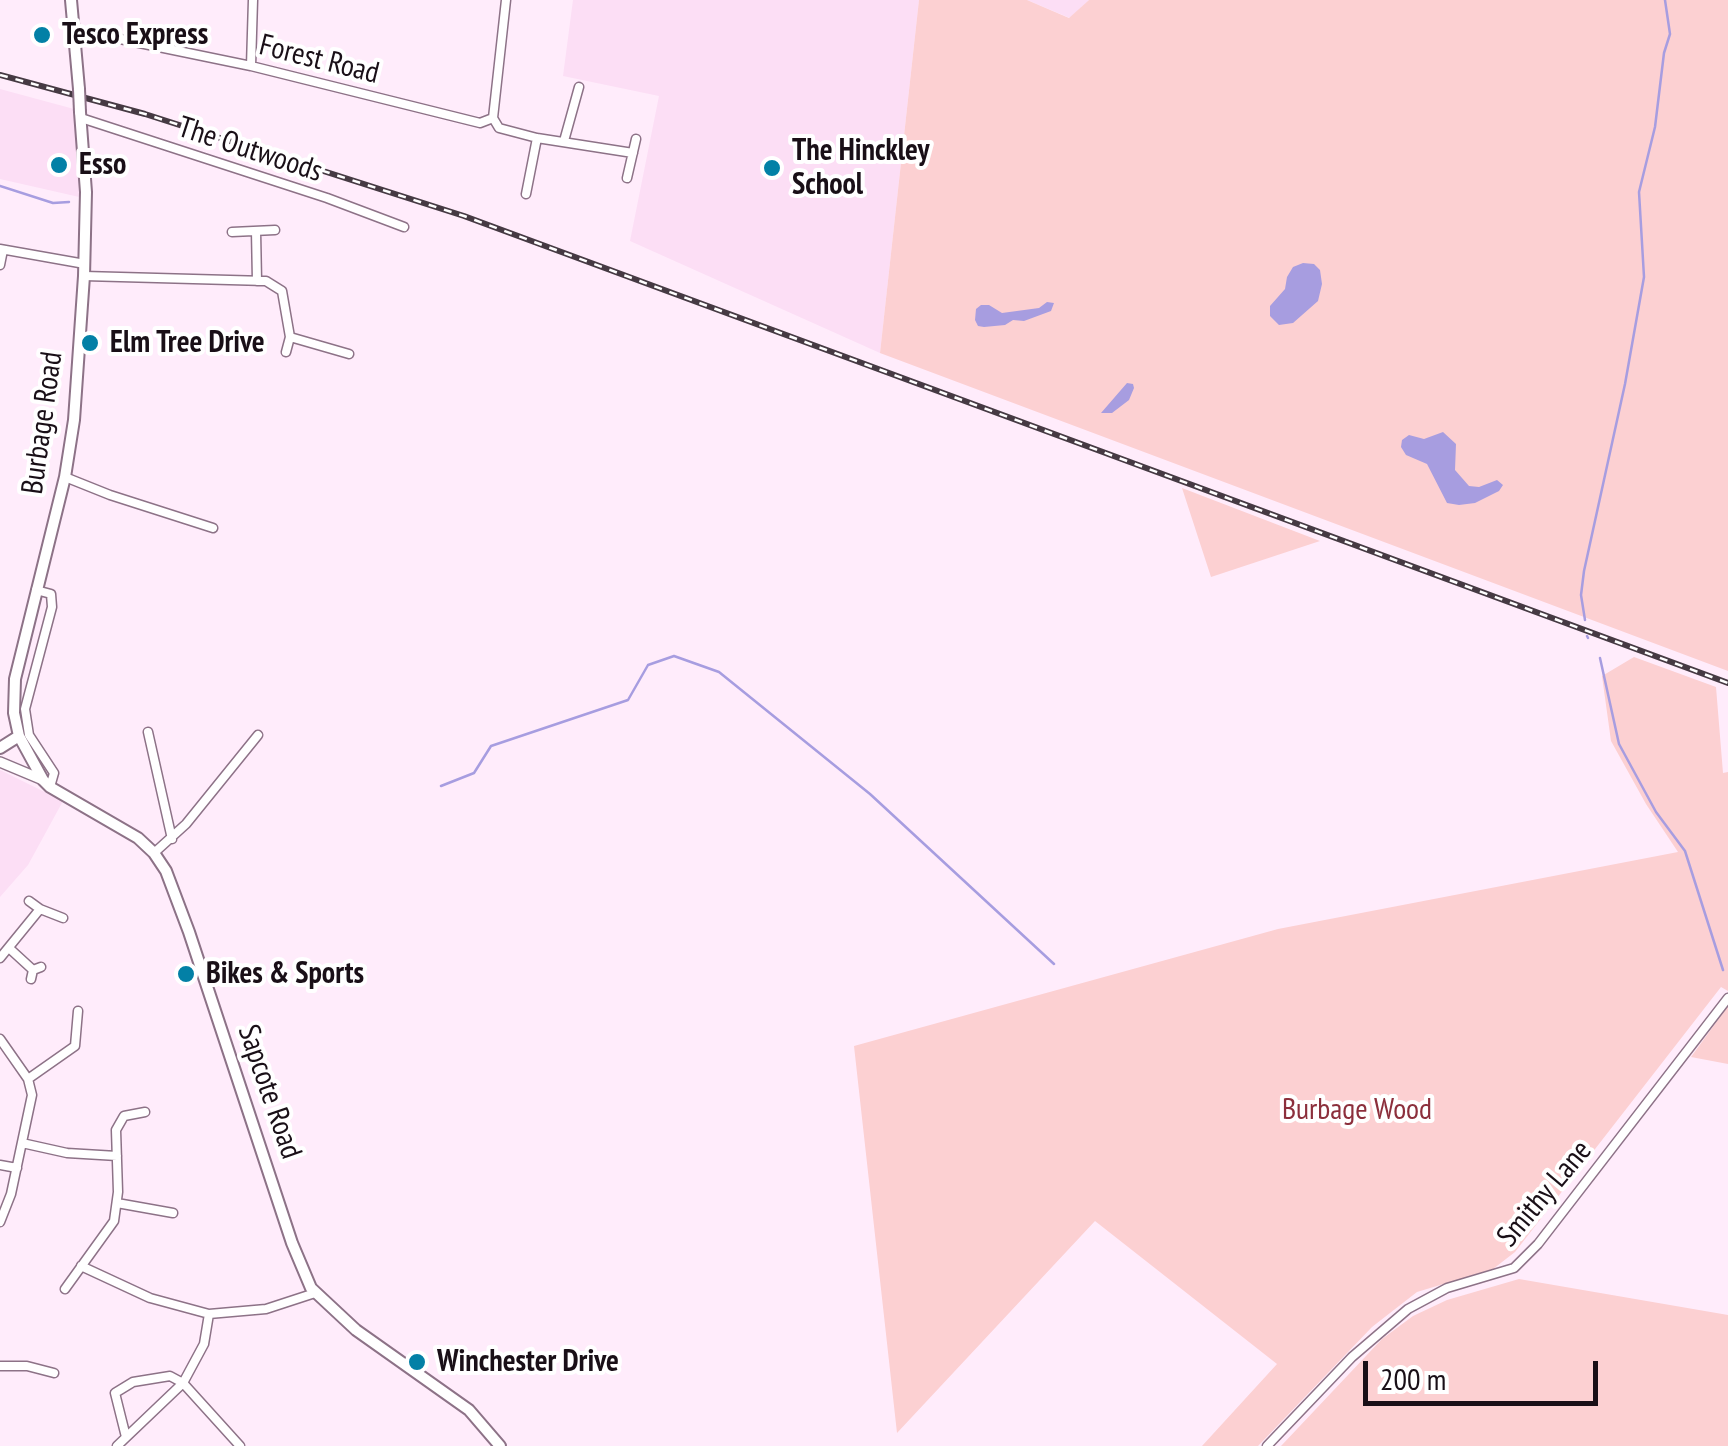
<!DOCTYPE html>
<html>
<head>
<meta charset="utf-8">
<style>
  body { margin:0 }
  #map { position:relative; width:1728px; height:1446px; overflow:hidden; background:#ffecfb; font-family:"PT Sans Narrow",sans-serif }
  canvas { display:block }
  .scale { position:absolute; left:1363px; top:1361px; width:235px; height:45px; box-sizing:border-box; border:5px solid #190f17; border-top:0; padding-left:12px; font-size:30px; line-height:35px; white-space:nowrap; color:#190f17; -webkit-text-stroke:8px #fff; paint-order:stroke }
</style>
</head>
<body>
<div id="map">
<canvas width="1728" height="1446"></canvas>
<div class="scale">200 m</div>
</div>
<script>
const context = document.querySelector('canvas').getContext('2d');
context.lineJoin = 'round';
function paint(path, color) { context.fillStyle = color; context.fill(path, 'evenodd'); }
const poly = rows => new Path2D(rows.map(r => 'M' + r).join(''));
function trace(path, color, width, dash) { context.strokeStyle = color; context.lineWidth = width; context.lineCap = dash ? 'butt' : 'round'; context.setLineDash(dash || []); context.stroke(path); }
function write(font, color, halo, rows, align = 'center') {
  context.font = font + ' "PT Sans Narrow",sans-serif'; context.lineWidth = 8; context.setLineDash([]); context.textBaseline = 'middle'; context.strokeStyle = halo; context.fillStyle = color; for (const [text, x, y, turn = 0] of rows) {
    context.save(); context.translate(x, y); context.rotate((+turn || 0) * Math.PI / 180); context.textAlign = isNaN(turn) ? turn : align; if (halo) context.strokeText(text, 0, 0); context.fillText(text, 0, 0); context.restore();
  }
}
paint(poly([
  [573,0,919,0,880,353,630,241,659,96,563,76],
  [1027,0,1089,0,1070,18],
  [0,89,74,109,88,199,0,179],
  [0,770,63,801,28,865,0,897]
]), '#fcdef5');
paint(poly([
  [919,0,1027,0,1069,18,1089,0,1728,0,1728,671,880,353],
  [1182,488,1320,541,1211,577],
  [1634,657,1716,687,1723,773,1728,772,1728,991,1721,987,1515,1252,1493,1269,1417,1292,1372,1327,1258,1446,1202,1446,1277,1364,1095,1221,897,1433,854,1046,1278,929,1678,852,1646,804,1611,741,1602,676],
  [1728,1006,1728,1064,1691,1057],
  [1519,1279,1728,1315,1728,1446,1281,1446,1382,1339,1413,1316,1447,1300]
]), '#fcd0d2');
paint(poly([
  [1303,263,1314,264,1320,270,1322,284,1318,301,1293,323,1279,325,1270,316,1270,306,1285,289,1287,277,1293,267],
  [1047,302,1054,303,1051,311,1024,321,1013,320,1005,325,984,327,978,326,975,320,976,309,981,305,989,305,1002,313,1039,308],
  [1127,383,1133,384,1134,388,1129,400,1112,413,1101,413],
  [1443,432,1456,444,1455,470,1469,486,1479,487,1497,480,1503,485,1499,491,1475,503,1459,505,1447,503,1427,464,1406,455,1401,447,1402,440,1409,435,1424,439]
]), '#a79de0');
trace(poly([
  [0,186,53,203,69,202],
  [1585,620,1581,595,1584,571,1625,384,1644,277,1639,192,1655,127,1664,53,1670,34,1665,0],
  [1587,636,1588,638],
  [1600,658,1619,744,1656,812,1685,851,1723,970],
  [441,786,474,773,491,746,628,700,648,665,674,656,719,672,870,794,1054,964]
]), '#a79de0', 2.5);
const minor = poly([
  [74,32,91,33,251,66,480,123,493,118],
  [251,66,253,0],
  [81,118,327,198,404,227],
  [493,118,499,128,537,138,633,153],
  [493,118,506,0],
  [564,141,579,87],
  [627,178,636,139],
  [526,194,537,138],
  [256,231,257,281],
  [232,232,275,230],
  [0,249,85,264],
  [0,265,3,250],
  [84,276,266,281,282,291,290,337,286,352],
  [290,337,349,354],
  [65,477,110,495,213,528],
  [36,590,51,594,52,607,25,709,29,735,54,773,50,787],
  [148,732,172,839],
  [154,853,186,824,258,735],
  [29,901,40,909,63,918],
  [9,948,33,970],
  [0,958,40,909],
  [31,979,33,970,41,967],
  [0,1039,28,1079,32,1095,11,1194,0,1222],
  [28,1079,75,1046,78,1011],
  [22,1143,67,1153,117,1156],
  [0,1165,17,1168],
  [117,1203,173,1213],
  [81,1266,150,1298,209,1314,266,1309,315,1293],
  [65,1289,114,1221,118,1192,116,1130,124,1116,145,1112],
  [0,1366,27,1366,54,1373],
  [126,1437,115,1393,133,1382,170,1376,183,1383,240,1446],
  [117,1446,183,1383,204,1344,209,1314],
  [1267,1446,1352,1357,1408,1309,1447,1288,1514,1268,1538,1244,1728,998]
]);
const tertiary = poly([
  [0,762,43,780]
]);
const secondary = poly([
  [71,0,79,89],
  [80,112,86,192,84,276,74,420,65,477,15,679,14,713,19,736,43,780,50,787,138,838,154,853,166,871,189,932,292,1243,311,1288,356,1330,469,1410,500,1446],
  [0,748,19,736]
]);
trace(minor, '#8d7287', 11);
trace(tertiary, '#8d7287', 12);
trace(secondary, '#8d7287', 14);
trace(minor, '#fff', 8);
trace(tertiary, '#fff', 9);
trace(secondary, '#fff', 10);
const rail = poly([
  [0,75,145,114,464,216,1728,683]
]);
trace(rail, '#463a43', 6);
trace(rail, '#fff', 2.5, [8]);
const secondaryBridge = poly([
  [79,89,80,112]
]);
trace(secondaryBridge, '#8d7287', 14, []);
trace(secondaryBridge, '#fff', 10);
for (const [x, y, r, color] of [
  [42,35,10,"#0380a6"],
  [59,165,10,"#0380a6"],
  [772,168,10,"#0380a6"],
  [90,343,10,"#0380a6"],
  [186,974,10,"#0380a6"],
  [417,1362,10,"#0380a6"]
]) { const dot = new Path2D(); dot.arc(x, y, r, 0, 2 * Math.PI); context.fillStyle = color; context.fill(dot); trace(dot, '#fff', 4); }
write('bold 30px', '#190f17', '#fff', [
  ["Tesco Express",62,35],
  ["The Hinckley",792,151],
  ["School",792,185],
  ["Esso",79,165],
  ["Elm Tree Drive",110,343],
  ["Bikes & Sports",206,974],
  ["Winchester Drive",437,1362]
], 'left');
write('30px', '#190f17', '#fff', [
  ["Forest Road",319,60,14],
  ["The Outwoods",250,150,18],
  ["Burbage Road",43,423,-82],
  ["Sapcote Road",269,1092,71],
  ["Smithy Lane",1545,1194,-50]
]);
write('30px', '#8c2f3c', '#fff', [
  ["Burbage Wood",1357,1110]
]);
</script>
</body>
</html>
